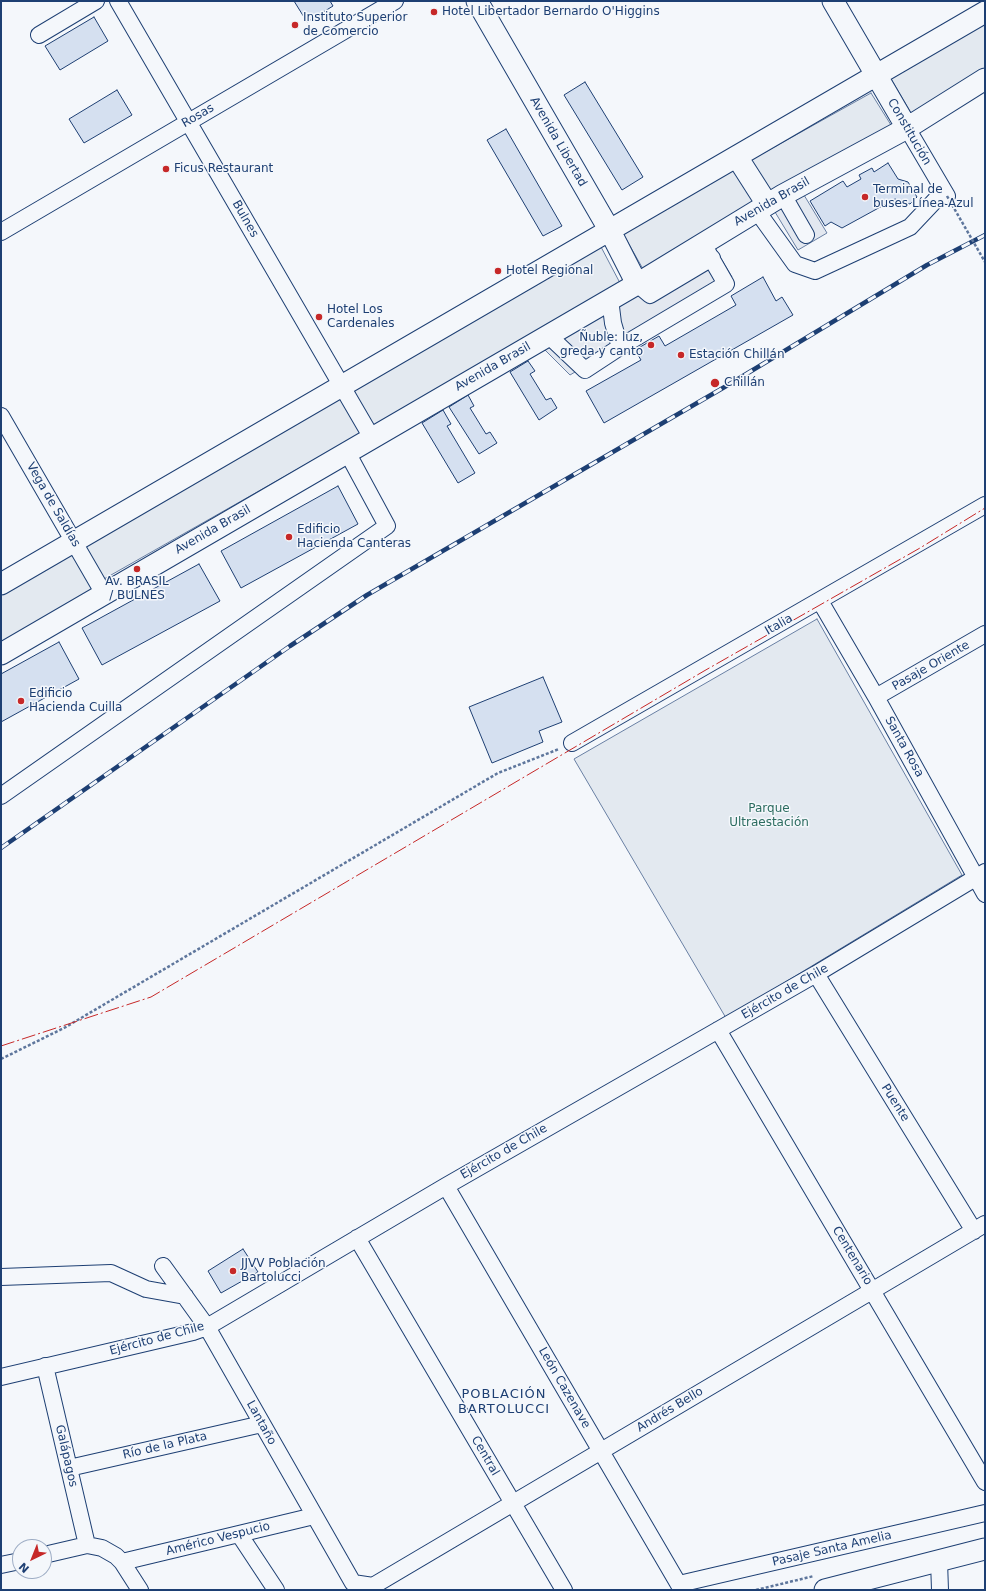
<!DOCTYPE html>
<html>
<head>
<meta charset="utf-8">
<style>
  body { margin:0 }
  #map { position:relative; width:986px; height:1591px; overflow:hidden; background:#f4f7fb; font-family:"DejaVu Sans",sans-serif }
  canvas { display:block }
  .frame { position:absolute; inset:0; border:2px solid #1d3f73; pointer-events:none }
  .north { position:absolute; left:12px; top:1539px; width:40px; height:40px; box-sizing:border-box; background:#f4f7fb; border:1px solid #9eadc5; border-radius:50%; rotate:223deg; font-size:11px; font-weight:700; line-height:16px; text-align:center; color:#1d3f73 }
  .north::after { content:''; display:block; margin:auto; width:14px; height:18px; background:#c62828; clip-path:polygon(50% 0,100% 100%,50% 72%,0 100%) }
</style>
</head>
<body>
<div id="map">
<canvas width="986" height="1591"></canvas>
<div class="frame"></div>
<div class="north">N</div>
</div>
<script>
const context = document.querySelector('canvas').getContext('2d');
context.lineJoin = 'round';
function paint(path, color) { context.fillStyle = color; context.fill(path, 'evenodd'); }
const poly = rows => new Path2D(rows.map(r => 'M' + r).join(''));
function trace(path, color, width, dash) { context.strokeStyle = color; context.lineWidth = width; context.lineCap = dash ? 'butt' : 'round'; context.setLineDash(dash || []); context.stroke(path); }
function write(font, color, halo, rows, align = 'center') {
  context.font = font + ' "DejaVu Sans",sans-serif'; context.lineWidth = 3; context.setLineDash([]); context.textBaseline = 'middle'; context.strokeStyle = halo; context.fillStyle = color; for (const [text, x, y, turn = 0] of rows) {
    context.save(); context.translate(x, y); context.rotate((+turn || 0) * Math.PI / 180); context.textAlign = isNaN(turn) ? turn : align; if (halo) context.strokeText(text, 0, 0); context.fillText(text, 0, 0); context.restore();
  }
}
const green = poly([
  [985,21,985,68,911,113,890,77,985,21],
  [871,93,891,125,643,269,622,232,871,93],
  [600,245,620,283,373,427,351,391,600,245],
  [340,399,361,433,104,579,83,542,340,399],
  [72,549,97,590,1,647,1,591,72,549],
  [817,619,962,875,726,1018,574,759,817,619]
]);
paint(green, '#e3e9f0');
trace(green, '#687fa3', 1);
const parking = poly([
  [804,195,827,233,798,250,775,212,804,195],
  [713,245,732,277,570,375,542,347,713,245]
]);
paint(parking, '#e3e8f0');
trace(parking, '#687fa3', 1);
const building = poly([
  [294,1,330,1,333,6,307,22,294,1],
  [94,17,108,41,60,70,45,46,94,17],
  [585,82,643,177,622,190,564,95,585,82],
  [117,90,132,115,84,143,69,119,117,90],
  [506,129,562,226,543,236,487,140,506,129],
  [888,163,898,179,908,182,917,197,910,204,895,199,842,228,831,222,825,226,810,201,843,181,847,187,861,179,859,175,872,168,874,172,888,163],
  [763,277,776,301,782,297,793,315,604,423,586,391,641,360,635,350,659,336,665,346,736,305,731,296,763,277],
  [528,361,535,371,530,374,546,400,551,398,557,408,539,420,510,372,528,361],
  [468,395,474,406,470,408,486,434,490,432,497,443,479,454,449,407,468,395],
  [443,410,451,424,447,426,475,473,458,483,422,423,443,410],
  [338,486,358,524,241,588,221,551,338,486],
  [199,564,220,601,102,665,82,628,199,564],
  [59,642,79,679,1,722,1,674,59,642],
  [543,677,562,722,539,731,543,742,492,763,469,707,543,677],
  [243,1249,258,1272,221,1293,208,1271,243,1249]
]);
paint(building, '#d5e0f0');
trace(building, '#1d3f73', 1);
const minor = poly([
  [118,1,372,438],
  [39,35,96,1],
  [907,128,947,196],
  [783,195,806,235],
  [757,211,795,264,815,271,910,227,944,191],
  [1,232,395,1],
  [637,284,650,295,712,258],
  [548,335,585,370,620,347,613,323,610,299],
  [620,347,726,284,703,244],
  [1,416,104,594],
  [820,601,876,697,985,894],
  [876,697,985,634],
  [572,743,985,505],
  [1,796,387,526,347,452],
  [816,974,974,1231],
  [718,1030,985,1482],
  [446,1186,682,1590],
  [357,1238,564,1590],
  [163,1266,207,1327,353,1583,373,1586,985,1224],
  [1,1277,111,1273,146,1289,185,1296],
  [45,1366,87,1545],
  [1,1377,193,1332,207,1327,446,1186,816,974,985,872],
  [69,1468,262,1424],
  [239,1534,276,1590],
  [44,1555,87,1545,102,1548,116,1556,122,1562,140,1590],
  [939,1561,940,1590],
  [122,1562,314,1516],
  [1,1565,20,1561],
  [679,1584,985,1513]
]);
const major = poly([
  [477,1,610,231,637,284],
  [833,1,907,128],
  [737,157,767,204],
  [1,584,985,12],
  [1,654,637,284,783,195,907,128,985,79],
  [825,1590,985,1549]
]);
trace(minor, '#1d3f73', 18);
trace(major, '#1d3f73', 23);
trace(poly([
  [1,1059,64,1028,498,773,559,749],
  [756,1590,814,1576]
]), '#5e769c', 2.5, [3, 2]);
trace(minor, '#f4f7fb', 16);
trace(major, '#f4f7fb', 21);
const rail = poly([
  [1,848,290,646,367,595,728,385,927,265,985,235]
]);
trace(rail, '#1d3f73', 4.5);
trace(rail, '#f4f7fb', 3, [9]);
trace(poly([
  [947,196,985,262]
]), '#5e769c', 2.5, [3, 2]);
trace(poly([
  [1,1046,151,997,704,671,920,548,985,508]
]), '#c62828', 1, [14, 3, 2, 3]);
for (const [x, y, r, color] of [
  [434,12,4,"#c62828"],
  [295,25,4,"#c62828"],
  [166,169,4,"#c62828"],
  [865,197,4,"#c62828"],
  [498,271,4,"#c62828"],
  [319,317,4,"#c62828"],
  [651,345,4,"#c62828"],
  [681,355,4,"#c62828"],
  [715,383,5,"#c62828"],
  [289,537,4,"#c62828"],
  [137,569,4,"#c62828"],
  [21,701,4,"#c62828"],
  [233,1271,4,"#c62828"]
]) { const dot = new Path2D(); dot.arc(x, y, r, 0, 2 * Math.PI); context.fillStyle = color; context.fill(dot); trace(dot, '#f4f7fb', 1.5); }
write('12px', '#1d3f73', '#f4f7fb', [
  ["Hotel Libertador Bernardo O'Higgins",442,12],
  ["Instituto Superior",303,18],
  ["de Comercio",303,32],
  ["Ficus Restaurant",174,169],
  ["Terminal de",873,190],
  ["buses Línea Azul",873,204],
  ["Hotel Regional",506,271],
  ["Hotel Los",327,310],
  ["Cardenales",327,324],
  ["Ñuble: luz,",643,338,"right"],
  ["greda y canto",643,352,"right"],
  ["Estación Chillán",689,355],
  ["Chillán",724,383],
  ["Edificio",297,530],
  ["Hacienda Canteras",297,544],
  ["Av. BRASIL",137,582,"center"],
  ["/ BULNES",137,596,"center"],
  ["Edificio",29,694],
  ["Hacienda Cuilla",29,708],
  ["JJVV Población",241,1264],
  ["Bartolucci",241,1278]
], 'left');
write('12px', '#1d3f73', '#f4f7fb', [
  ["Rosas",198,116,-30],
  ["Constitución",909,132,60],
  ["Avenida Libertad",558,142,60],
  ["Avenida Brasil",772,202,-30],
  ["Bulnes",245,219,60],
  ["Avenida Brasil",493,367,-30],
  ["Vega de Saldías",53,505,60],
  ["Avenida Brasil",213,530,-30],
  ["Italia",779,625,-30],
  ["Pasaje Oriente",931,666,-30],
  ["Santa Rosa",904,747,61],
  ["Ejército de Chile",785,992,-30],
  ["Puente",895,1103,58],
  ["Ejército de Chile",504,1152,-30],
  ["Centenario",852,1256,59],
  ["Ejército de Chile",157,1339,-15],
  ["León Cazenave",564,1388,60],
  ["Andrés Bello",670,1410,-31],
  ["Lantaño",261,1423,61],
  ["Río de la Plata",165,1446,-13],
  ["Galápagos",66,1456,77],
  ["Central",485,1456,60],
  ["Américo Vespucio",218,1539,-14],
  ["Pasaje Santa Amelia",832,1549,-13]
]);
write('12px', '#2c6c60', '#f4f7fb', [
  ["Parque",769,809],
  ["Ultraestación",769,823]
]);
context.letterSpacing = '1px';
write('13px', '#1d3f73', '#f4f7fb', [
  ["POBLACIÓN",504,1395],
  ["BARTOLUCCI",504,1410]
]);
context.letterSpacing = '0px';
</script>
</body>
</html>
